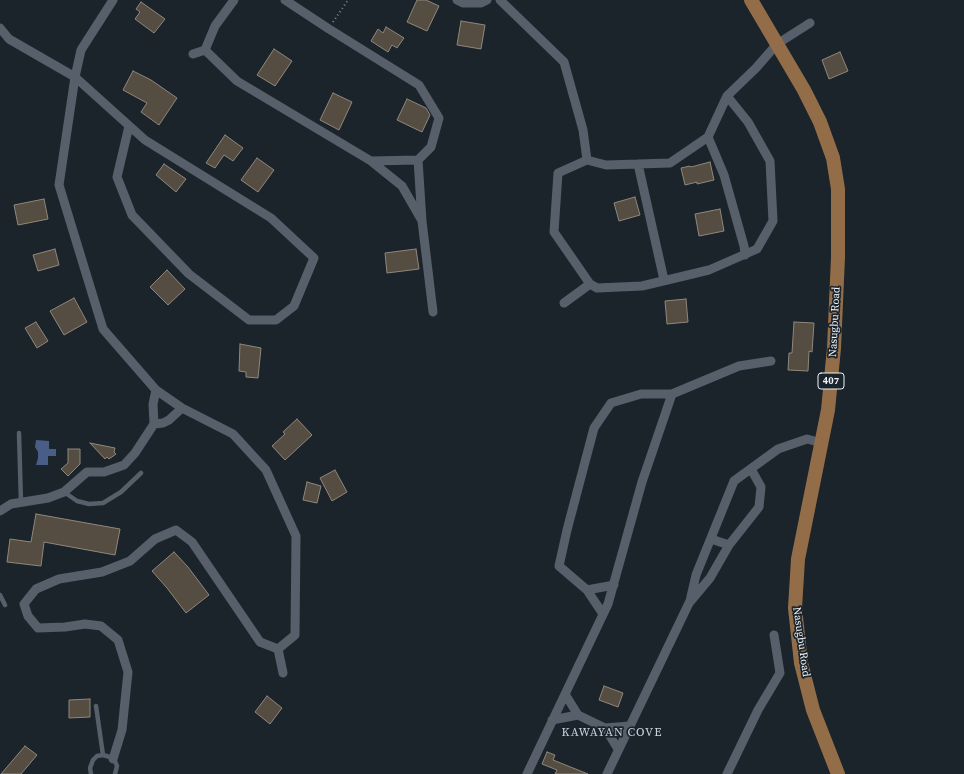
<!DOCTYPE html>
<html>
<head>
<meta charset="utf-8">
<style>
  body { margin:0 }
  canvas { display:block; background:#1b232b }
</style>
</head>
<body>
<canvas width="964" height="774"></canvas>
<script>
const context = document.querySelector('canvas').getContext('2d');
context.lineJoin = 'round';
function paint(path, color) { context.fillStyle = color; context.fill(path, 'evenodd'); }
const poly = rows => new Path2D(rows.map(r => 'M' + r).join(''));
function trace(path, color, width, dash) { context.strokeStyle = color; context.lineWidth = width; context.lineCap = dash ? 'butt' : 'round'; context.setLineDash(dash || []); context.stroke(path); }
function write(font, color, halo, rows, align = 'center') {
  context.font = font + ' "Source Serif 4",serif'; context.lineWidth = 3.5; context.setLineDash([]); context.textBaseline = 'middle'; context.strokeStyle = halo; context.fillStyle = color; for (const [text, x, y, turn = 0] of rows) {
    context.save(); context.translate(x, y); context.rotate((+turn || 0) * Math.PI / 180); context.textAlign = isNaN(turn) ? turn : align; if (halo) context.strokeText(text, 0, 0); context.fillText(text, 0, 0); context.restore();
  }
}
paint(poly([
  [36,440,49,441,49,449,56,449,56,456,48,456,48,465,36,465,38,458,38,452,35,447]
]), '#495e87');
const building = poly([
  [417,0,426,0,439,6,427,31,407,22,417,0],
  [141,2,165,19,154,33,135,19,140,12,136,9,141,2],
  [461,21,485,25,481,49,457,45,461,21],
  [386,27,404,38,397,48,392,45,388,52,371,41,378,29,383,33,386,27],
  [274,49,292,61,275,86,257,75,274,49],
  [840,52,848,71,829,79,822,60,840,52],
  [133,71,151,80,177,98,159,125,141,112,147,103,123,90,133,71],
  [333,93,352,102,339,130,320,120,333,93],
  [407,99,426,108,430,115,422,132,397,120,407,99],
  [225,135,243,148,233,161,224,155,215,168,206,163,225,135],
  [257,158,274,170,258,192,241,180,257,158],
  [710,162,714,180,697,184,697,182,685,185,681,168,690,166,691,167,710,162],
  [164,164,186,179,176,192,156,175,164,164],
  [635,197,640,215,619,221,614,203,635,197],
  [44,199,48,219,18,225,14,205,44,199],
  [720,209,724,231,699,236,695,214,720,209],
  [55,249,59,265,38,271,33,255,55,249],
  [416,249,419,269,387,273,385,253,416,249],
  [167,270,185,289,168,305,150,287,167,270],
  [74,298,87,322,64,335,50,311,74,298],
  [686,299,688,322,667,324,665,301,686,299],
  [36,322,48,341,37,348,25,328,36,322],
  [794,322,814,323,812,352,809,351,808,371,788,370,789,353,792,353,794,322],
  [240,344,261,348,258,378,246,377,246,372,239,371,240,344],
  [297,419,312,435,285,460,272,446,285,434,283,432,297,419],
  [90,443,115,448,114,452,116,454,109,459,107,457,105,459,90,443],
  [68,449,80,449,80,464,68,476,61,469,68,463,68,449],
  [335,470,347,492,332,501,320,478,335,470],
  [307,482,321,486,317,503,303,500,307,482],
  [36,514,120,529,115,555,44,542,41,566,7,562,10,539,31,542,36,514],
  [174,552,188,567,209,595,186,613,167,588,152,571,174,552],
  [604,686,623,693,618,707,599,700,604,686],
  [267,696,282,708,270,724,255,712,267,696],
  [90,699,90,717,69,718,69,700,90,699],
  [25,746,37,755,21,774,1,774,25,746],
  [547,752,555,755,553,760,588,774,555,774,557,770,542,764,547,752]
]);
paint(building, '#554d42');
trace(building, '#90877b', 1);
trace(poly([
  [333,22,348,0]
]), '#7f858c', 2, [1, 3]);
trace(poly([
  [19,433,21,503],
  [64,492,77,501,89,504,103,503,121,492,141,473],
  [0,595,5,605],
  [96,706,103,755],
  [91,774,90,768,93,760,97,756,103,755,110,757,115,761,117,766,115,774]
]), '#565f6a', 4.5);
trace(poly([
  [234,0,215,26,205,50,237,81,371,161,418,160,431,147,439,118,419,85,329,29,285,0],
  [457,0,463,3,481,3,487,0],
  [500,0,564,62,583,130,587,160],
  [0,28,9,39,75,77,145,140,271,218,314,258,294,306,276,320,249,320,189,274,132,215,117,177,129,126],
  [193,54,205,50],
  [727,96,748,122,770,161,773,221,757,249,709,270,642,286,597,288,590,284,554,232,558,173,587,160,606,165,670,163,708,137,727,96,756,68,777,44,810,23],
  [708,137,724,175,744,246,745,255],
  [418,160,422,221,433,312],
  [371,161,402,186,421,219],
  [638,164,664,280],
  [564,303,590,284],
  [156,390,153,404,154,424,163,423,169,420,182,408],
  [0,511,11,504,48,498,64,492,87,472,104,472,124,465,135,453,154,424],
  [711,539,729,545],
  [587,590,559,566,567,530,594,428,611,403,641,394,672,394,739,366,771,361],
  [690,601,696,575,734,481,778,449,807,439,822,443],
  [603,614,587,590,614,585],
  [278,649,283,673],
  [578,715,605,728],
  [552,720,578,715,565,694],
  [618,749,605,728,630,726],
  [113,759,122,730,128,672,118,640,101,626,85,624,65,627,38,628,28,616,24,604,36,589,59,579,102,572,130,561,155,539,176,530,192,542,260,642,278,649,295,635,296,536,266,470,233,434,182,408,156,390,103,329,59,185,75,77,81,50,113,0],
  [527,774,608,604,642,482,672,394],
  [607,774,689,603,710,578,729,545,759,507,761,487,751,469],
  [727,774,758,710,780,673,774,635]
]), '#565f6a', 9);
trace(poly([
  [751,0,804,90,820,122,833,158,838,189,838,257,834,348,828,410,798,559,795,608,801,663,813,710,838,774]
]), '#936d47', 14);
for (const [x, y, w] of [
  [831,381,26]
]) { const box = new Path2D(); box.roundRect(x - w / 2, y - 8, w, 16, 3); context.fillStyle = '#1b232b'; context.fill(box); trace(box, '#eff4fa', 1); }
write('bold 10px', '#eff4fa', null, [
  ["407",831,381]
]);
write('11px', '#eff4fa', '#1b232b', [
  ["Nasugbu Road",835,322,-87],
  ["Nasugbu Road",801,642,82]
]);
context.letterSpacing = '1px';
write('12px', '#cad4e0', '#1b232b', [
  ["KAWAYAN COVE",612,733]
]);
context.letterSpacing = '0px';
</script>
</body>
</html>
